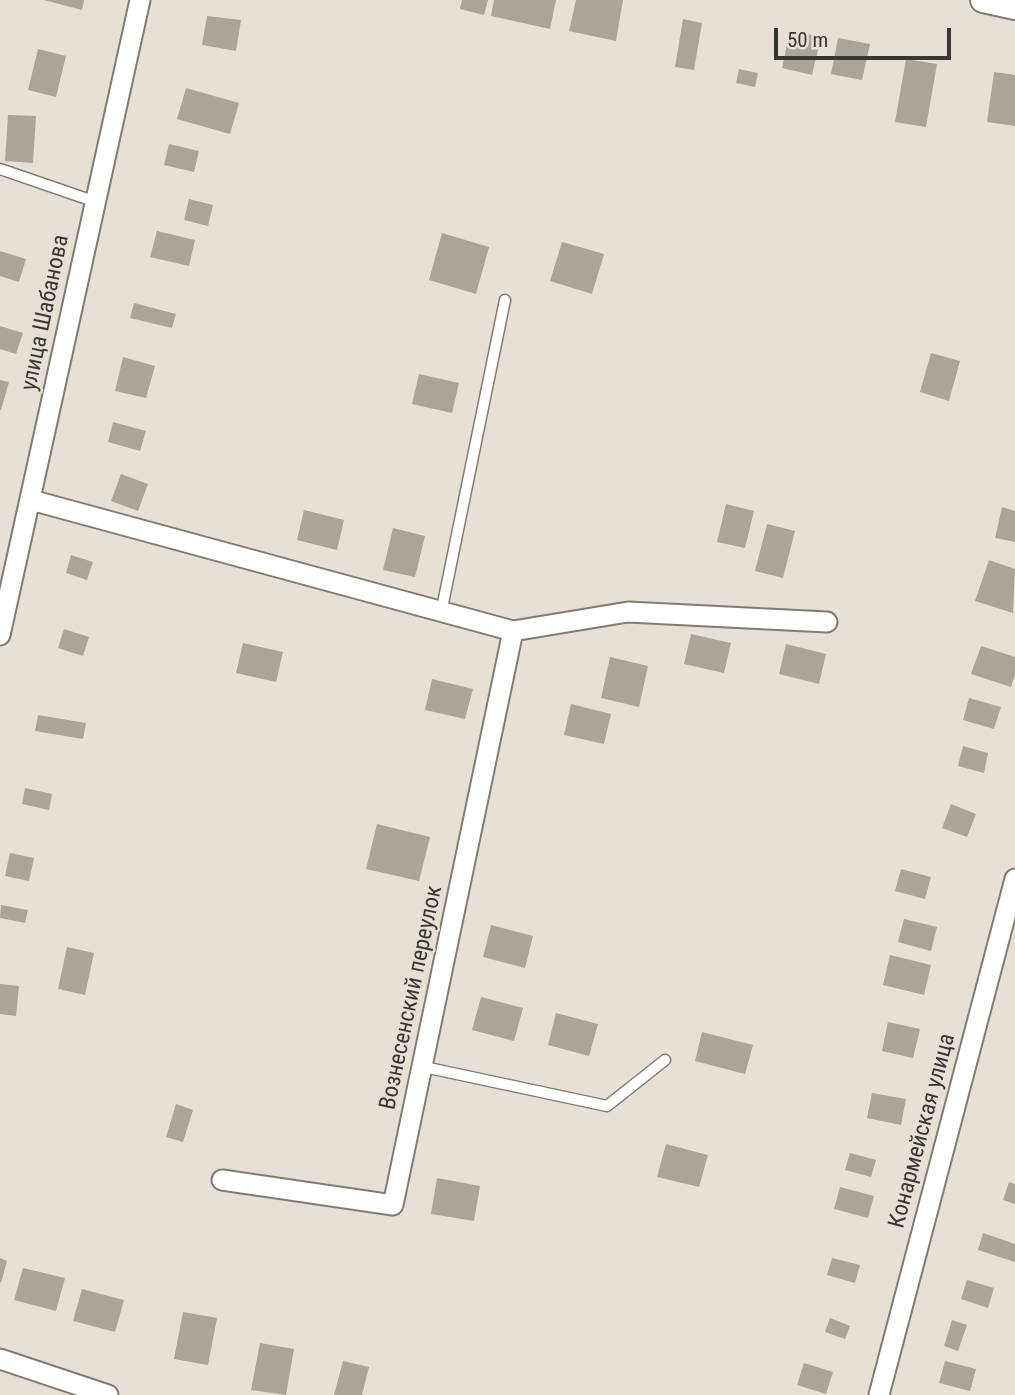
<!DOCTYPE html>
<html>
<head>
<meta charset="utf-8">
<style>
  body { margin:0 }
  #map { position:relative; width:1015px; height:1395px; overflow:hidden; background:#e6e0d6; font-family:"Roboto Condensed",sans-serif }
  canvas { display:block }
  .scale { position:absolute; left:774px; top:28px; width:177px; height:32px; box-sizing:border-box; border:4px solid #383632; border-top:0; padding-left:9px; font-size:21px; line-height:24px; white-space:nowrap; color:#383632; -webkit-text-stroke:5px #e6e0d6; paint-order:stroke }
</style>
</head>
<body>
<div id="map">
<canvas width="1015" height="1395"></canvas>
<div class="scale">50 m</div>
</div>
<script>
const context = document.querySelector('canvas').getContext('2d');
context.lineJoin = 'round';
function paint(path, color) { context.fillStyle = color; context.fill(path, 'evenodd'); }
const poly = rows => new Path2D(rows.map(r => 'M' + r).join(''));
function trace(path, color, width, dash) { context.strokeStyle = color; context.lineWidth = width; context.lineCap = dash ? 'butt' : 'round'; context.setLineDash(dash || []); context.stroke(path); }
function write(font, color, halo, rows, align = 'center') {
  context.font = font + ' "Roboto Condensed",sans-serif'; context.lineWidth = 5; context.setLineDash([]); context.textBaseline = 'middle'; context.strokeStyle = halo; context.fillStyle = color; for (const [text, x, y, turn = 0] of rows) {
    context.save(); context.translate(x, y); context.rotate((+turn || 0) * Math.PI / 180); context.textAlign = isNaN(turn) ? turn : align; if (halo) context.strokeText(text, 0, 0); context.fillText(text, 0, 0); context.restore();
  }
}
paint(poly([
  [44,0,84,0,82,10],
  [462,0,488,0,484,15,460,9],
  [494,0,556,0,550,29,491,16],
  [576,0,623,0,616,41,569,31],
  [207,16,241,20,236,51,202,45],
  [683,19,702,23,694,70,675,67],
  [790,30,821,37,812,75,782,68],
  [838,38,870,44,862,80,831,74],
  [38,49,66,56,56,97,28,90],
  [906,59,937,64,926,127,895,122],
  [739,69,758,73,755,87,736,83],
  [994,72,1015,75,1015,126,987,122],
  [186,88,239,103,230,134,177,119],
  [8,115,36,116,33,163,5,161],
  [169,144,199,151,194,172,164,165],
  [189,199,213,205,208,226,184,220],
  [157,231,195,240,189,266,150,257],
  [442,233,489,247,476,294,429,280],
  [562,242,604,254,592,294,550,281],
  [0,251,26,259,19,282,0,276],
  [134,303,176,314,172,328,130,318],
  [0,326,23,333,16,354,0,349],
  [931,353,960,361,949,401,920,392],
  [123,357,155,366,146,398,115,391],
  [419,374,459,383,452,413,412,404],
  [0,380,9,382,1,410,0,410],
  [113,422,146,431,140,451,108,442],
  [121,474,148,484,138,511,111,501],
  [726,504,754,511,745,548,717,542],
  [1002,507,1015,511,1015,542,995,538],
  [304,510,344,520,337,550,297,540],
  [767,524,795,531,783,578,755,571],
  [393,528,425,536,415,577,383,570],
  [71,555,93,562,87,580,66,573],
  [989,560,1015,569,1013,613,975,601],
  [64,629,89,637,83,656,58,648],
  [691,634,731,643,724,673,684,664],
  [243,643,283,652,276,682,236,673],
  [786,644,826,654,819,684,779,674],
  [981,646,1015,657,1015,675,1011,687,971,674],
  [610,657,648,666,639,707,601,698],
  [432,679,473,689,465,719,425,710],
  [969,698,1001,707,994,729,963,720],
  [571,704,611,714,604,744,564,735],
  [38,715,86,723,83,739,35,731],
  [963,746,988,753,984,773,958,766],
  [25,788,52,794,49,810,22,804],
  [951,804,976,814,967,837,942,828],
  [377,824,430,837,419,881,366,869],
  [10,853,34,858,29,881,5,876],
  [901,869,931,877,925,899,895,891],
  [1,905,28,910,25,923,0,918],
  [904,919,937,927,931,951,898,942],
  [491,925,533,936,525,968,483,957],
  [67,947,94,953,85,995,58,989],
  [890,955,931,965,924,995,883,985],
  [0,984,19,986,16,1016,0,1014],
  [481,997,523,1008,514,1041,472,1030],
  [556,1013,598,1024,589,1056,548,1045],
  [888,1022,920,1029,913,1058,882,1051],
  [702,1032,753,1045,745,1074,695,1061],
  [872,1093,906,1099,901,1125,867,1118],
  [176,1104,193,1110,183,1142,166,1137],
  [666,1144,708,1155,699,1187,657,1177],
  [850,1153,876,1160,871,1177,845,1170],
  [437,1178,480,1186,474,1221,431,1214],
  [1009,1182,1015,1184,1015,1204,1003,1200],
  [840,1187,874,1196,868,1218,834,1209],
  [983,1233,1015,1244,1015,1262,978,1250],
  [0,1258,7,1261,1,1283,0,1282],
  [832,1258,860,1265,855,1283,827,1275],
  [23,1268,65,1278,56,1311,14,1300],
  [967,1280,994,1288,988,1308,961,1299],
  [82,1289,124,1300,115,1332,73,1321],
  [183,1312,217,1318,208,1365,174,1359],
  [830,1318,850,1326,845,1339,825,1332],
  [952,1320,967,1325,958,1351,944,1346],
  [260,1343,294,1349,286,1395,251,1390],
  [343,1361,369,1367,362,1395,334,1395],
  [945,1361,976,1369,970,1391,939,1383],
  [804,1363,833,1372,826,1394,797,1385]
]), '#aaa49b');
const service = poly([
  [0,169,96,202],
  [441,613,505,300],
  [424,1067,607,1106,665,1060]
]);
const minor = poly([
  [31,500,513,631,628,612,827,622],
  [0,635,140,0],
  [222,1180,393,1205,513,631],
  [0,1359,108,1395],
  [879,1395,1015,879]
]);
const tertiary = poly([
  [983,0,1015,7]
]);
trace(service, '#817c73', 13);
trace(minor, '#817c73', 23);
trace(tertiary, '#817c73', 28);
trace(service, '#fff', 10);
trace(minor, '#fff', 19);
trace(tertiary, '#fff', 24);
write('23px', '#383632', '#e6e0d6', [
  ["улица Шабанова",46,313,-78],
  ["Вознесенский переулок",412,998,-78],
  ["Конармейская улица",923,1131,-75]
]);
</script>
</body>
</html>
